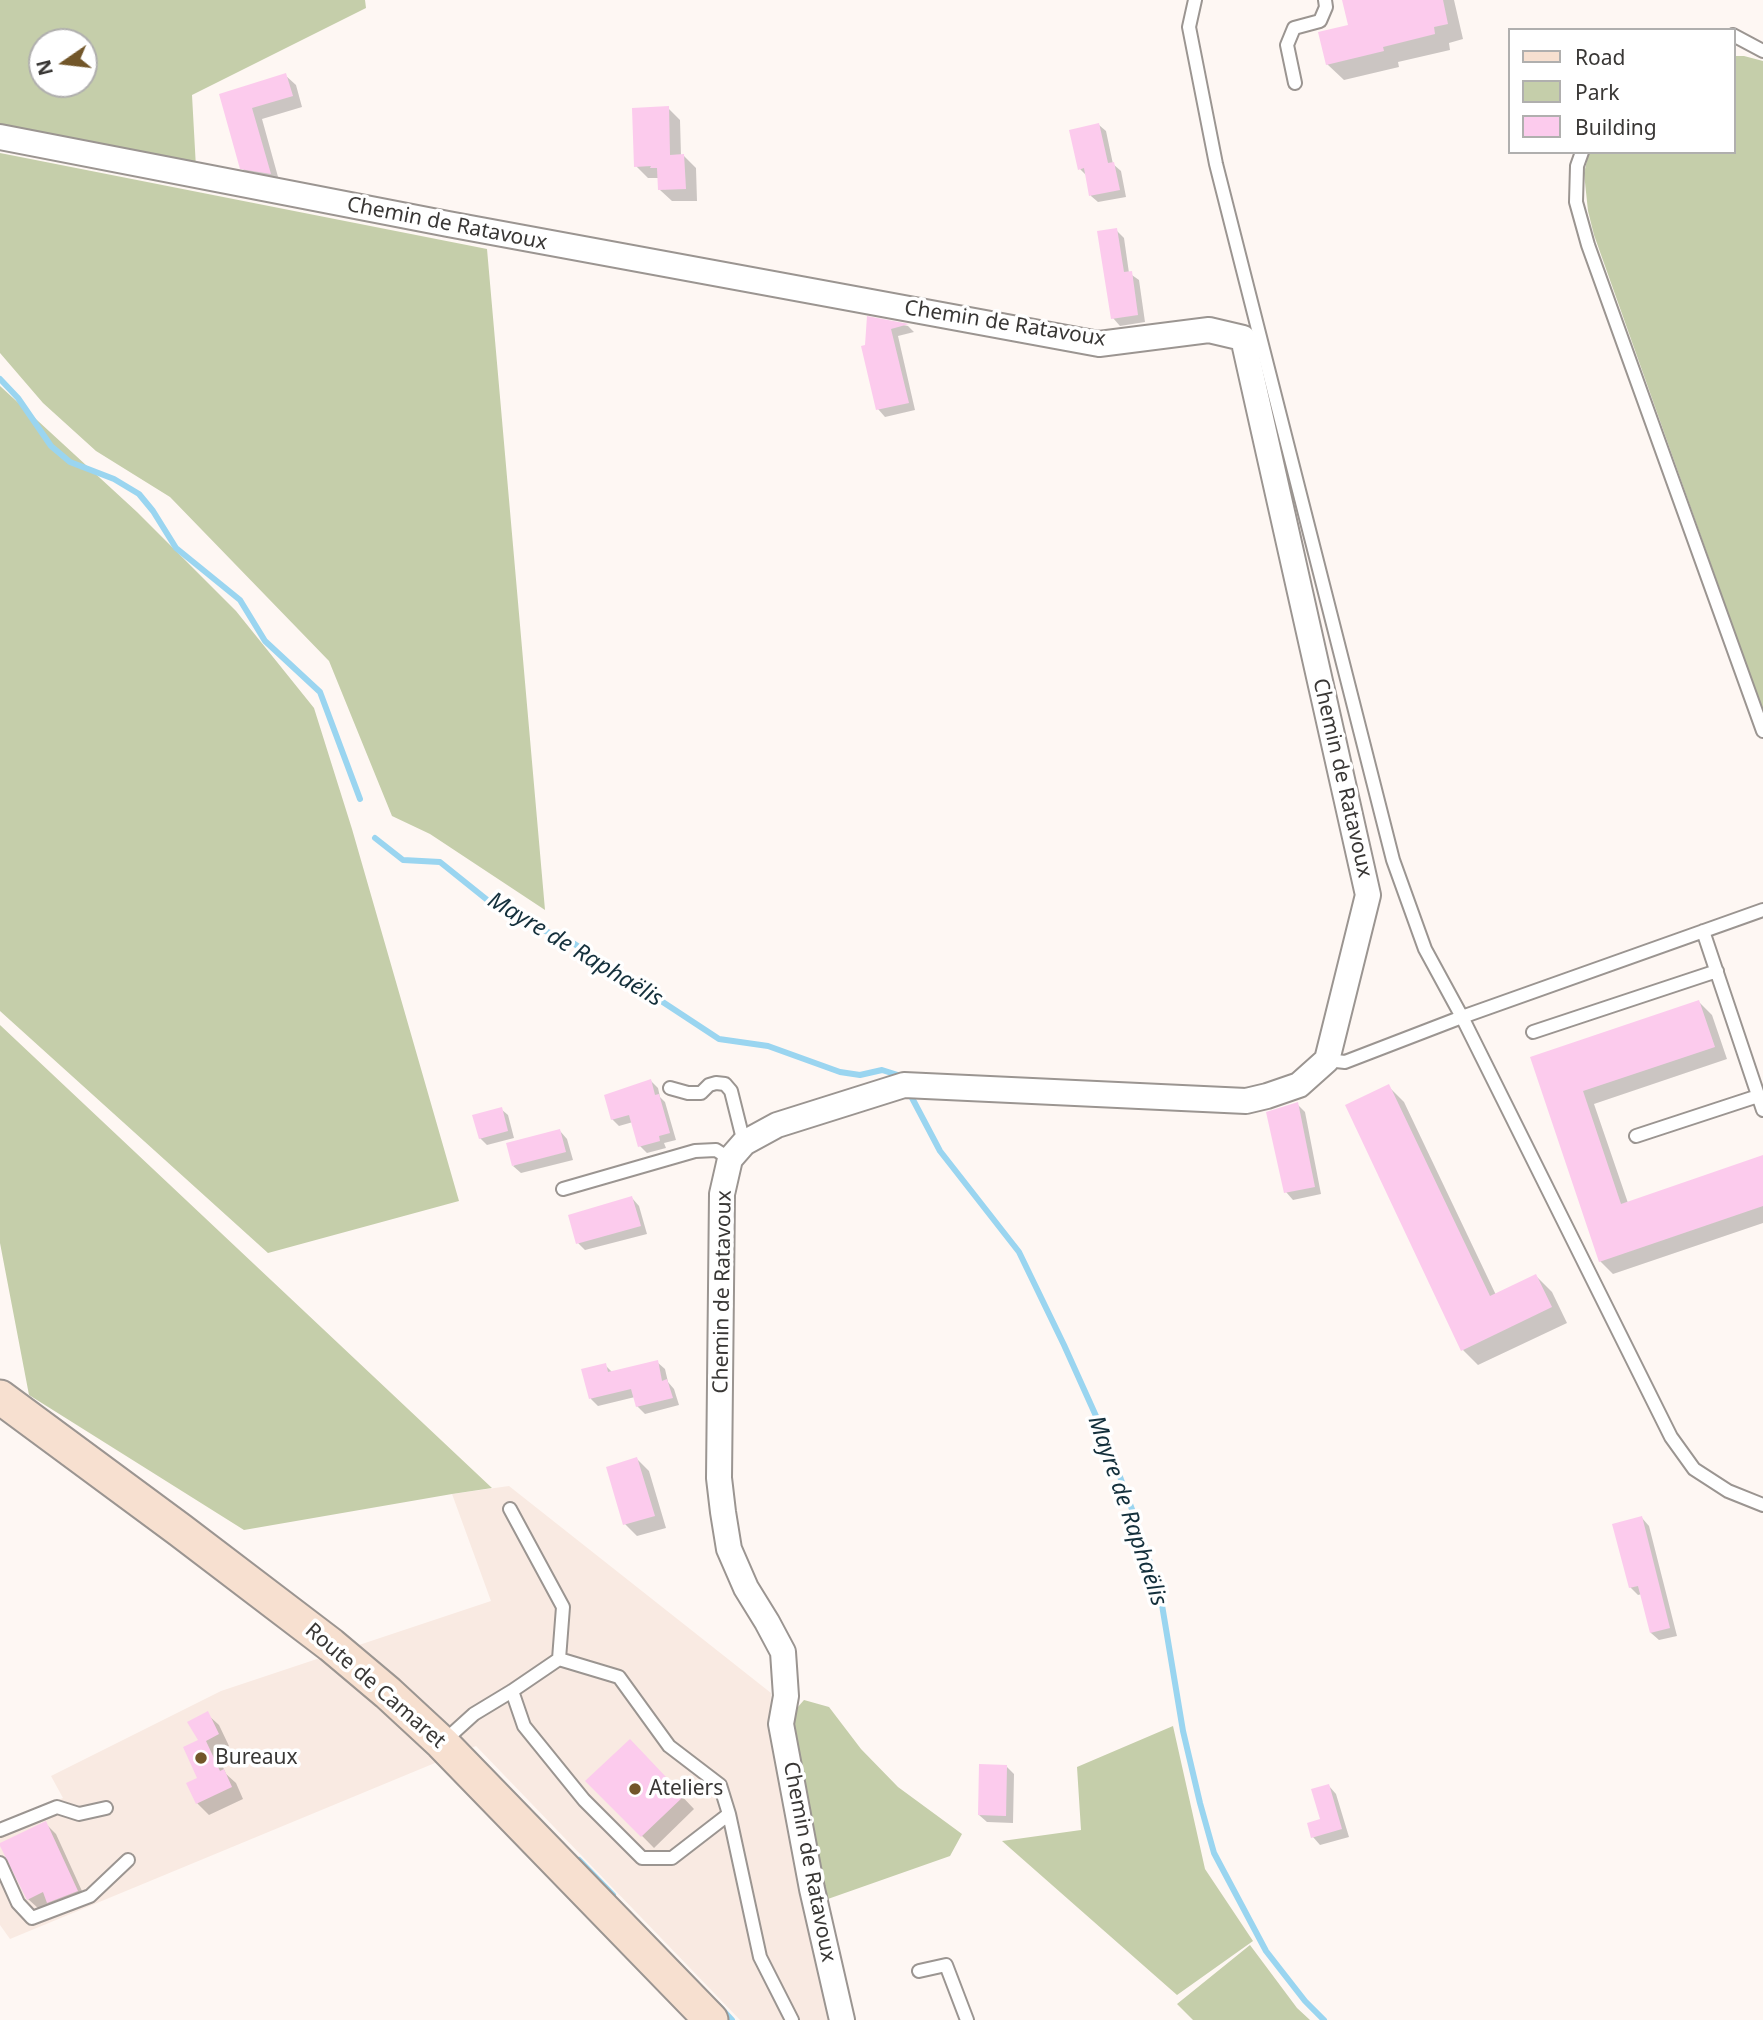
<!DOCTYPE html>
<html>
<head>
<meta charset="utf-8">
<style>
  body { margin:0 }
  #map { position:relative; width:1763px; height:2020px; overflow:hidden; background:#fef7f3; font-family:"Noto Sans",sans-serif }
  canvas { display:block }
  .legend { position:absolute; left:1508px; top:28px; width:228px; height:126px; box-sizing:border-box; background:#fff; border:2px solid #b0afae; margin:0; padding:9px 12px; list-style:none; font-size:21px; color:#393735 }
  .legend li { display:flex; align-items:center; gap:14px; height:35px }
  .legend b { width:35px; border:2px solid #b0afae }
  .north { position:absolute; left:28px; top:28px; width:70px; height:70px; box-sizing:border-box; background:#fff; border:2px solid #b0afae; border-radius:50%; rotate:256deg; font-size:19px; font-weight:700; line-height:28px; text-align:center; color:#393735 }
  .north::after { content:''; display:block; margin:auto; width:24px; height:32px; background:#725629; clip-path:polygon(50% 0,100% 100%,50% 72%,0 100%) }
</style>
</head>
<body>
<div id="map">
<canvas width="1763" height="2020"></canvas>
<ul class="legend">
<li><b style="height:9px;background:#f7e0d0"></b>Road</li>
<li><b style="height:19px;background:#c5ceaa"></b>Park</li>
<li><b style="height:19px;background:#fccbed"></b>Building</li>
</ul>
<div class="north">N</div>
</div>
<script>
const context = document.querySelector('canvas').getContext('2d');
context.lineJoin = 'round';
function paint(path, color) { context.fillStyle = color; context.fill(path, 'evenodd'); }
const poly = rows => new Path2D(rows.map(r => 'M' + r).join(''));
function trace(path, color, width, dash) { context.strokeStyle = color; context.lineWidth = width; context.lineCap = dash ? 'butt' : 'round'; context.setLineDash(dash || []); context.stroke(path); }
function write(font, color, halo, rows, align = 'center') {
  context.font = font + ' "Noto Sans",sans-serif'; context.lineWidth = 7; context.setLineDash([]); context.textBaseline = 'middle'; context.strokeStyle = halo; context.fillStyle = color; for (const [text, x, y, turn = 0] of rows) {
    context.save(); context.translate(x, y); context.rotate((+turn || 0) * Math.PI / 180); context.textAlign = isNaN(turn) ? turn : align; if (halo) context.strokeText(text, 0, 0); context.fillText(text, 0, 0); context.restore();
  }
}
paint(poly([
  [509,1486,771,1693,770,1724,830,2020,740,2020,476,1746,10,1939,0,1925,0,1823,63,1798,51,1776,221,1691,491,1601,452,1494]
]), '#f9eae2');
paint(poly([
  [0,0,365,0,366,8,192,95,196,168,0,130],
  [42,42,84,42,84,84,42,84],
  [1733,56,1744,56,1763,61,1763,711,1594,235,1588,211,1584,173,1589,152,1733,152],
  [0,153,487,249,545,910,430,834,392,816,329,661,170,497,96,451,43,403,0,353],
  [0,386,137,512,236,611,314,708,352,829,459,1201,268,1253,0,1011],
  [0,1025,492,1488,452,1494,244,1530,29,1395,0,1243],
  [804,1700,829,1707,861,1749,898,1787,962,1834,950,1856,825,1900,790,1716],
  [1173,1726,1205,1869,1253,1941,1177,1995,1002,1841,1081,1830,1077,1767],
  [1250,1945,1297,2008,1310,2020,1193,2020,1177,2004]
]), '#c5ceaa');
paint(poly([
  [1349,0,1454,0,1463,39,1449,43,1450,50,1398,62,1399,67,1344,80,1327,64,1350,26],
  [285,75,296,85,302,107,262,119,280,184,253,179,242,168,222,95],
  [668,108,680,120,681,156,684,156,696,168,697,201,672,201,660,190,659,178,648,178,636,166],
  [1099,125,1106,131,1113,164,1121,171,1126,197,1098,202,1091,196,1087,176,1080,169],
  [1116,230,1124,238,1129,273,1139,280,1145,322,1120,326,1113,318],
  [868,318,908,326,914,332,898,336,915,410,885,417,878,409,866,346],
  [1699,1002,1712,1015,1727,1059,1594,1104,1628,1203,1763,1157,1763,1223,1613,1274,1600,1261,1532,1058],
  [651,1081,658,1088,660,1097,665,1102,676,1140,664,1143,666,1148,647,1153,640,1146,633,1122,619,1126,612,1119],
  [1388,1086,1404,1102,1496,1295,1536,1276,1552,1292,1567,1323,1478,1365,1463,1350],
  [1297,1104,1305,1112,1321,1194,1293,1200,1286,1192],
  [501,1109,508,1115,514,1138,487,1145,480,1138],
  [560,1131,567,1139,573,1160,521,1173,513,1166],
  [632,1198,639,1206,647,1234,585,1250,578,1243],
  [657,1362,665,1369,668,1382,674,1389,679,1405,645,1414,637,1406,635,1397,598,1406,591,1399,584,1371,605,1365,613,1373],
  [637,1459,649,1471,666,1528,637,1536,625,1524],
  [1642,1518,1649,1526,1677,1636,1659,1640,1651,1633,1642,1594,1638,1595,1630,1587],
  [207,1714,219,1725,229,1746,217,1753,226,1774,236,1783,243,1799,209,1815,197,1803,188,1784,200,1779,201,1741],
  [642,1754,694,1809,654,1848,588,1781],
  [1007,1767,1014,1774,1013,1823,987,1822,979,1815],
  [1329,1786,1336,1794,1349,1837,1320,1845,1313,1837,1322,1820],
  [45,1823,56,1834,87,1902,59,1913,50,1904,39,1909,28,1899]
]), '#0003');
trace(poly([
  [0,379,18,398,51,446,70,462,114,479,139,494,153,511,176,548,240,600,265,641,320,692,360,799],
  [375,838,403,860,440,862,506,915,570,941,719,1039,768,1046,840,1072,860,1075,882,1070,901,1076],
  [911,1096,940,1151,1019,1252,1064,1345,1105,1436,1137,1523,1160,1593,1183,1731,1200,1803,1214,1853,1266,1951,1305,2001,1324,2020],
  [579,1860,613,1895],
  [719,2006,732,2020]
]), '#9ad5f0', 6);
paint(poly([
  [1342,0,1443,0,1448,24,1434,27,1435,34,1383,47,1384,51,1326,65,1318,32,1348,25],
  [286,73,293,96,252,108,271,174,240,169,219,94],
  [669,106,670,155,684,154,686,189,658,190,657,168,650,168,651,166,634,167,632,108],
  [1099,123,1108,163,1114,162,1120,190,1089,196,1084,168,1078,170,1069,130],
  [1117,228,1124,272,1132,271,1138,315,1111,319,1097,231],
  [867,316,909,324,891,329,909,403,876,410,861,346,865,345],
  [1699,1000,1715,1047,1583,1091,1621,1204,1763,1155,1763,1206,1599,1262,1530,1057],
  [651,1079,655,1095,659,1094,670,1133,659,1136,660,1141,638,1147,629,1115,611,1120,604,1095],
  [1389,1084,1490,1296,1536,1274,1552,1307,1461,1351,1345,1105],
  [1298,1102,1315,1187,1284,1193,1266,1112],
  [502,1107,508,1131,479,1139,472,1115],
  [560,1129,566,1152,512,1166,506,1143],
  [632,1196,641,1226,576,1244,568,1215],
  [658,1360,662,1381,667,1379,673,1398,636,1407,631,1389,589,1399,581,1369,606,1363,608,1372],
  [637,1457,655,1516,623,1525,606,1467],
  [1642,1516,1670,1628,1650,1633,1638,1586,1629,1588,1612,1524],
  [208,1711,219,1734,206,1741,220,1771,224,1769,232,1787,196,1804,186,1783,197,1778,183,1747,198,1740,187,1722],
  [630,1739,684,1796,641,1837,585,1781],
  [979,1764,1007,1765,1006,1816,978,1815],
  [1329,1784,1342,1829,1311,1838,1307,1823,1320,1819,1311,1789],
  [46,1821,78,1891,47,1903,43,1892,27,1900,0,1846,0,1843]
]), '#fccbed');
const lane = poly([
  [1195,0,1189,27,1216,164,1393,860,1425,949,1462,1017,1763,910],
  [1733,35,1763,51],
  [1295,83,1287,45,1294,28,1320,21,1326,7,1325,0],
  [1582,152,1577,166,1576,202,1588,245,1763,731],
  [1703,931,1763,1110],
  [1533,1032,1717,971],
  [1327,1060,1345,1062,1462,1017,1671,1437,1694,1469,1728,1491,1763,1505],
  [670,1088,688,1093,701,1093,709,1085,716,1083,725,1084,731,1091,744,1143],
  [1636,1136,1758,1096],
  [563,1189,695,1151,716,1150,730,1159],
  [510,1509,563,1607,559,1659],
  [442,1743,474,1714,512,1691,559,1659,619,1677,669,1746,720,1785,729,1814,672,1858,642,1858,584,1800,524,1726,512,1691],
  [729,1814,760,1957,792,2020],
  [0,1830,57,1807,79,1814,106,1808],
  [0,1863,18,1903,32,1918,90,1896,128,1860],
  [919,1971,946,1965,967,2020]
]);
const street = poly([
  [0,137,448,224,1099,344,1209,330,1243,338,1368,895,1327,1060,1299,1085,1267,1096,1246,1101,904,1085,777,1125,744,1143,730,1159,722,1194,719,1478,723,1512,729,1549,746,1588,767,1622,783,1652,786,1696,781,1724,812,1889,842,2020]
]);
const secondary = poly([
  [0,1397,180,1530,331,1645,388,1693,442,1743,711,2020]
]);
trace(lane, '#9b9591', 16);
trace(street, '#9b9591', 28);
trace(secondary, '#9b9591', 37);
trace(lane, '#fff', 12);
trace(street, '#fff', 24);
trace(secondary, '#f7e0d0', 33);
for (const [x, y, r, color] of [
  [201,1758,7,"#725629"],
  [635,1789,7,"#725629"]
]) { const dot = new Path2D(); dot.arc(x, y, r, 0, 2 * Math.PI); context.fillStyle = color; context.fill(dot); trace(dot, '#fff', 2.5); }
write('21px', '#393735', '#fff', [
  ["Chemin de Ratavoux",447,224,11],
  ["Chemin de Ratavoux",1005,324,9],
  ["Chemin de Ratavoux",1342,778,77],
  ["Chemin de Ratavoux",723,1292,-89],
  ["Route de Camaret",375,1686,41],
  ["Chemin de Ratavoux",809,1862,79]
]);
write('21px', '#393735', '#fff', [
  ["Bureaux",215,1758],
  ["Ateliers",649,1789]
], 'left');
write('italic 23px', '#14303c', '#fff', [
  ["Mayre de Raphaëlis",575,950,31],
  ["Mayre de Raphaëlis",1127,1511,71]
]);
</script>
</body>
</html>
